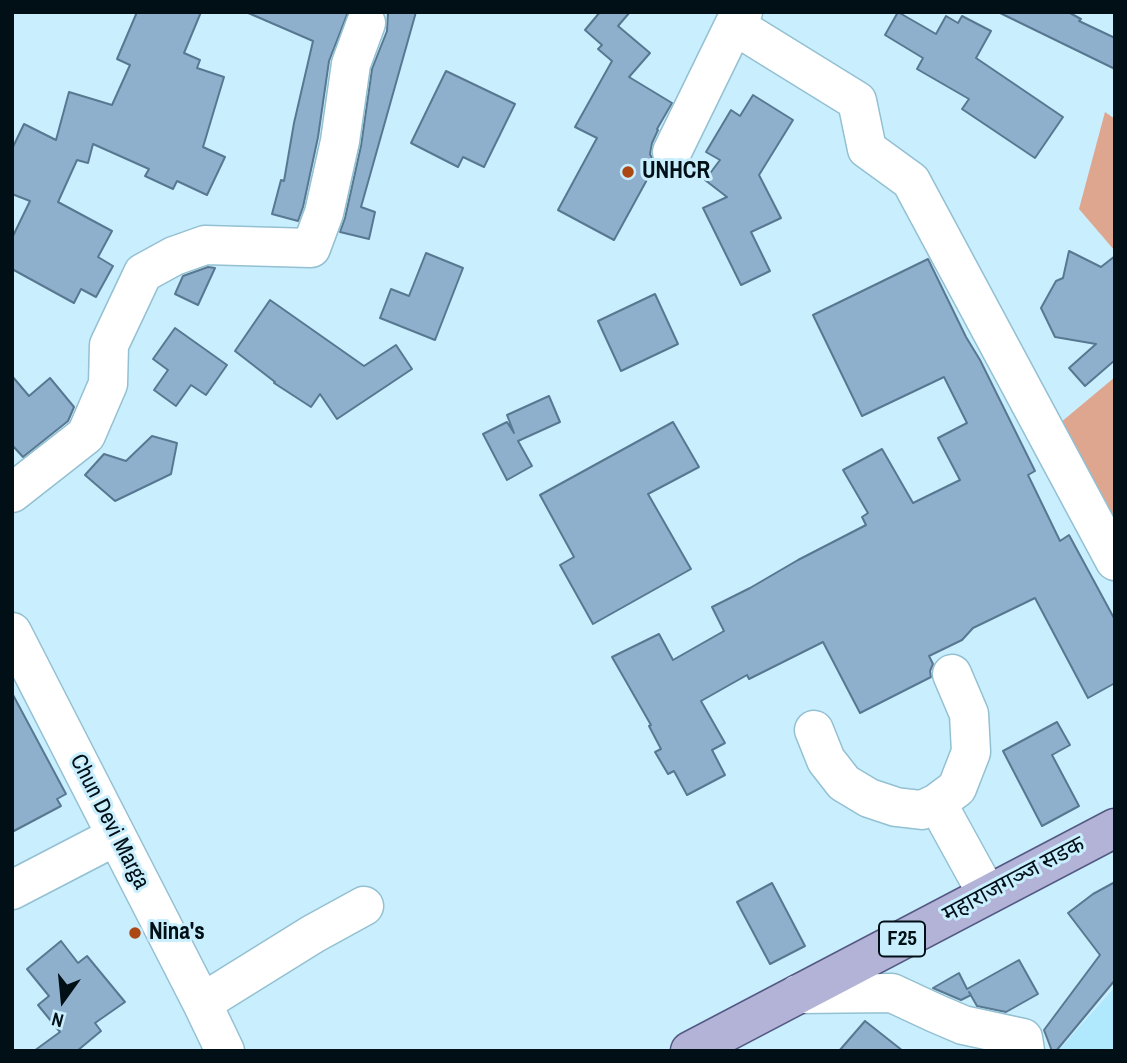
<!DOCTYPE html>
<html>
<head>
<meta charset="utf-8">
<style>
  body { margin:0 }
  #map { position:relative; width:1127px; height:1063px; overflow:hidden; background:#c9eefd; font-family:"Archivo Narrow",sans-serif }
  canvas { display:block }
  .frame { position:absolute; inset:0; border:14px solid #011016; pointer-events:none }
  .north { position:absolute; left:28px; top:965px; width:70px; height:70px; -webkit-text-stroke:5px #c9eefd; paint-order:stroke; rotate:195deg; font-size:19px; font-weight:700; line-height:28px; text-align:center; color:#011016 }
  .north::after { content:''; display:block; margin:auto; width:24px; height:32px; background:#011016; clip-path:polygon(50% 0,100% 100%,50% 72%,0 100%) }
</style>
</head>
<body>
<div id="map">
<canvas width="1127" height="1063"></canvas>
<div class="frame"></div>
<div class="north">N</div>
</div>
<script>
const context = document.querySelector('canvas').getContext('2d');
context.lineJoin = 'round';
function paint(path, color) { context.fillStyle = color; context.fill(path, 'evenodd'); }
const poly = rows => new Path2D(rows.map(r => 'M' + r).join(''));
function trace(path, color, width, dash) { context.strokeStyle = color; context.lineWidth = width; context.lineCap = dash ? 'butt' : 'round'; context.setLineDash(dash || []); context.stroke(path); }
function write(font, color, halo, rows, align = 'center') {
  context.font = font + ' "Archivo Narrow","Noto Sans Devanagari",sans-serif'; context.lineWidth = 6; context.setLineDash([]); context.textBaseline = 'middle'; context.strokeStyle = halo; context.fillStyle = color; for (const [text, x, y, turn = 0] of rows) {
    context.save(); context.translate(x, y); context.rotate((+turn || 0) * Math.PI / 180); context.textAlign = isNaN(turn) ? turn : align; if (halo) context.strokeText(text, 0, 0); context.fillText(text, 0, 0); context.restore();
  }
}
paint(poly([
  [1115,987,1115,1051,1058,1051]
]), '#b0e8fd');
paint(poly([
  [1105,112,1115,119,1115,251,1079,209],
  [1115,377,1115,556,1060,423]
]), '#dea68f');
const building = poly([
  [137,12,201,12,184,53,200,60,197,68,224,77,203,147,225,157,207,195,177,181,173,189,145,176,149,169,93,144,88,163,77,160,58,202,112,231,98,257,113,266,96,297,81,289,74,303,12,269,12,238,30,201,12,194,12,149,24,124,56,140,69,92,112,105,130,65,117,59,137,12],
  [246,12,348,12,329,61,318,137,303,207,298,221,272,214,281,180,284,181,294,123,313,41,246,12],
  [388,12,416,12,361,207,375,212,369,239,340,232,345,218,361,146,372,69,387,31,388,12],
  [600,12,630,12,618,26,650,53,629,77,672,103,657,129,658,130,652,143,650,154,655,165,614,240,558,210,597,138,575,127,612,61,598,49,602,45,585,30,600,12],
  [898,12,936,34,946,16,958,23,962,16,991,31,976,58,1063,117,1035,158,962,109,969,99,917,69,923,58,885,35,898,12],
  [998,12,1068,12,1081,19,1079,21,1115,38,1115,69,998,12],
  [446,71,515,104,484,167,463,157,458,167,411,143,446,71],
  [753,95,793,120,759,175,781,218,751,232,770,271,741,285,703,208,727,197,705,180,720,160,706,152,731,110,740,116,753,95],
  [1069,251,1101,267,1115,256,1115,360,1085,386,1069,368,1096,344,1055,337,1041,308,1056,281,1063,278,1069,251],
  [426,253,463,268,435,340,380,318,391,289,409,296,426,253],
  [928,259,966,337,980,360,1035,471,1028,475,1060,541,1069,535,1115,620,1115,683,1088,698,1035,598,973,628,962,640,929,656,933,664,930,671,931,677,860,713,823,642,749,679,747,675,701,701,725,743,712,750,725,775,687,795,674,771,668,774,655,752,661,749,649,726,651,725,612,657,659,634,673,660,724,631,712,607,750,588,798,560,866,525,862,517,868,513,843,470,882,449,913,503,960,480,938,438,967,423,944,377,862,416,813,315,928,259],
  [208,267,215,268,198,305,175,294,183,276,208,267],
  [655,294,678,344,621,371,598,321,655,294],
  [270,300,364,366,396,345,412,369,337,419,320,394,311,407,274,383,275,382,235,351,270,300],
  [175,328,227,365,206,395,191,385,176,406,154,390,168,370,153,359,175,328],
  [12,376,29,396,50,378,74,407,68,421,23,457,12,445,12,376],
  [549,396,560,422,518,441,532,466,507,480,483,434,507,422,514,433,507,415,549,396],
  [673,422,699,467,648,494,691,569,593,624,560,565,574,557,540,495,673,422],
  [152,436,177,443,171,474,115,501,85,475,104,454,126,461,152,436],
  [12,693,66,794,57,799,61,806,12,832,12,693],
  [1057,722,1070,745,1052,755,1079,806,1042,826,1003,751,1057,722],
  [1115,882,1115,980,1056,1051,1052,1051,1044,1030,1100,955,1068,913,1093,894,1115,882],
  [772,883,805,946,770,964,737,902,772,883],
  [61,941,78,963,87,956,125,1002,95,1023,101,1031,77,1051,34,1051,60,1032,38,1005,49,996,27,969,61,941],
  [1019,960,1038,994,1006,1012,977,1006,969,992,971,995,961,1000,933,988,959,973,967,989,1019,960],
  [865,1021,903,1051,839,1051,865,1021]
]);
paint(building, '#8fb0cc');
trace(building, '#587891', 2);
const minor = poly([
  [734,25,857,101,867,149,911,181,1115,561],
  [672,152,734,25,743,12],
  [12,493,86,435,108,384,109,345,143,273,174,256,205,245,311,248,324,213,340,141,351,64,366,23],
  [12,632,202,1003,225,1051],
  [814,730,826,760,844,783,869,798,896,807,922,810,937,803,957,788,971,752,969,714,952,674],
  [937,803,987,894],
  [12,890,116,836],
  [798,994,892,993,935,1013,963,1025,1023,1038,1025,1051],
  [202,1003,313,934,364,906]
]);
const major = poly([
  [690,1051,1115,828]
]);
trace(minor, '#93c0d2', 41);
trace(major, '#545983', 41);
trace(minor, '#fff', 38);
trace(major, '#b3b3d7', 38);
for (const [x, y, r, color] of [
  [628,172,7,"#ac4813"],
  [135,933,7,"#ac4813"]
]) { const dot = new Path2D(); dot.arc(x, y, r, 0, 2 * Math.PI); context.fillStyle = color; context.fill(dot); trace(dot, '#c9eefd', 2.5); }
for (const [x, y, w] of [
  [902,939,46]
]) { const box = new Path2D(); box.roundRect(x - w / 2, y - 17.5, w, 35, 5); context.fillStyle = '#c9eefd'; context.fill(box); trace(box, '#011016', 2); }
write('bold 21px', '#011016', null, [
  ["F25",902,939]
]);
write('bold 23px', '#011016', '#c9eefd', [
  ["UNHCR",642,172],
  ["Nina's",149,933]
], 'left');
write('23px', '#011016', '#c9eefd', [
  ["Chun Devi Marga",109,822,63],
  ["महाराजगञ्ज सडक",1014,880,-28]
]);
</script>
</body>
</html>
